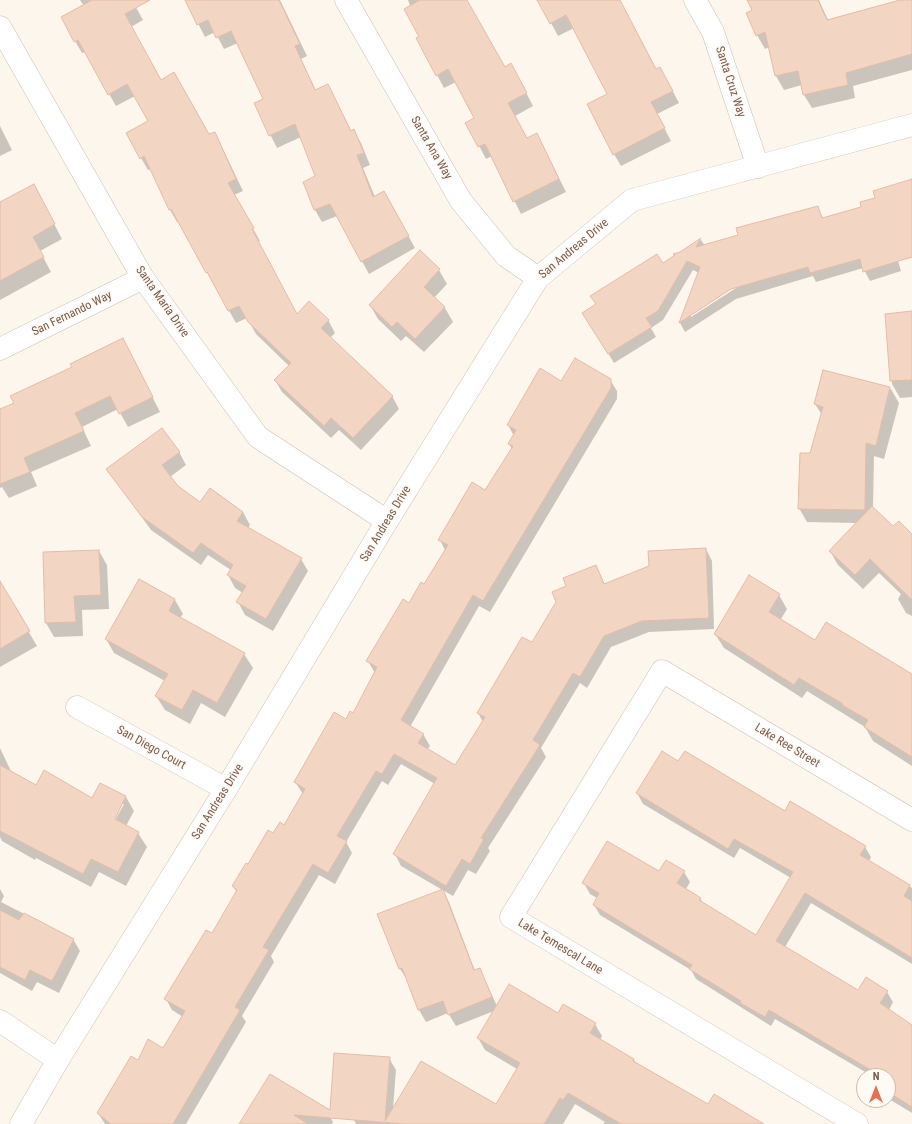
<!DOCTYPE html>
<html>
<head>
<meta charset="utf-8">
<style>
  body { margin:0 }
  #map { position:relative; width:912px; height:1124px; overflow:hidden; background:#fdf6ec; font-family:"Roboto Condensed",sans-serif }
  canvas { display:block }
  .north { position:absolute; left:856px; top:1068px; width:40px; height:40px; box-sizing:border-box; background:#fffaf3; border:1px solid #cabbb1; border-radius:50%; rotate:0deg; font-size:11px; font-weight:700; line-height:16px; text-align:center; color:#7a5c4d }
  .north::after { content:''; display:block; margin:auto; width:14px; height:18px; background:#e76f51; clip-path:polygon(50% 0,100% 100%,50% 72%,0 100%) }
</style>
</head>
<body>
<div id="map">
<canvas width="912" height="1124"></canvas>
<div class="north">N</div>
</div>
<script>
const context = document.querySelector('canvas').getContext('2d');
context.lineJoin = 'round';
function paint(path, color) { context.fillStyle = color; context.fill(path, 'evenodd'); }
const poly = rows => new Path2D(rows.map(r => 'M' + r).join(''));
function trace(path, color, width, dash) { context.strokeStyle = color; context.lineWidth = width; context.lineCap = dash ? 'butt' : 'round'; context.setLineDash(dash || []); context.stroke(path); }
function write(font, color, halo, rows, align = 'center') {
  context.font = font + ' "Roboto Condensed",sans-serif'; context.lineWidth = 3; context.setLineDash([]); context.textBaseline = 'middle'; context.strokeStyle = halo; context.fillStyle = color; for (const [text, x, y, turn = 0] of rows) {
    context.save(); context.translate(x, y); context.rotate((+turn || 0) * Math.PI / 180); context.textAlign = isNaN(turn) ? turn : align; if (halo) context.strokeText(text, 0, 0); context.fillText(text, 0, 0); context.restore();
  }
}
paint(poly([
  [80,0,132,0,143,20,131,27,161,81,209,136,214,133,221,145,243,191,234,195,260,241,258,242,297,315,328,320,335,333,330,338,392,396,399,409,361,450,339,430,331,438,282,392,275,380,289,366,256,334,247,318,236,323,178,221,177,222,170,210,151,169,148,170,127,134,149,121,135,96,116,106,85,52,82,53,75,41,84,6],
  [186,0,280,0,307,56,301,59,316,91,328,85,351,132,354,131,361,143,370,165,363,168,375,197,391,204,415,248,369,274,337,216,322,222,315,210,304,182,317,177,301,137,277,148,255,104,264,100,238,43,224,49,215,32,205,37],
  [408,0,465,0,504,68,518,77,533,106,515,116,527,139,537,134,566,192,521,214,492,156,486,159,467,123,476,118,456,82,444,88,437,75],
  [549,0,616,0,656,70,667,80,679,103,657,114,671,141,621,166,614,154,608,94,574,28,558,36,541,4],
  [749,0,819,0,828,20,904,0,912,0,912,70,853,86,855,98,812,108,804,95,802,85,784,90,776,76,769,47,765,49,757,35,753,11],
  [0,126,12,150,0,156],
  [912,180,912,250,896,254,901,271,870,281,863,268,816,282,813,276,736,299,685,332,680,323,699,273,693,270,663,320,651,328,656,337,614,363,589,322,675,256,674,255,680,253,701,240,705,246,739,236,818,207,823,218,862,207],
  [735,286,736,288,691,317,691,314],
  [41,199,62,239,40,251,51,272,0,300,0,204],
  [439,270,447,284,434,298,445,308,453,322,424,352,406,336,401,341,378,319,370,305],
  [912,312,912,397,900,398,892,384,886,315],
  [123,339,160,412,128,427,118,409,82,427,91,446,31,472,37,486,9,498,2,487,0,488,0,410,15,404,73,367],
  [824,371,891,389,899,403,884,459,874,456,873,508,893,527,912,535,912,616,906,613,898,599,901,594,879,573,863,589,838,565,830,551,856,523,807,522,799,508,822,415,815,404],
  [610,380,617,391,617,399,490,612,479,606,410,727,423,734,430,746,427,750,456,766,483,722,478,713,533,644,568,587,596,566,605,585,706,549,712,561,714,629,649,632,611,647,587,688,580,683,541,748,546,757,488,848,490,851,476,874,468,870,453,896,401,866,395,854,435,784,401,764,388,785,382,781,346,842,352,853,335,884,319,875,271,956,274,962,242,1016,246,1022,186,1124,105,1124,98,1113,139,1061,163,1050,183,1017,172,1010,166,999,212,935,237,893,233,886,273,834,285,826,303,794,295,782,346,720,354,714,375,673,368,661,424,585,445,550,440,540,486,492,512,449,509,444,514,436,508,425,561,382],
  [179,452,186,465,170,477,177,487,200,503,243,512,250,525,248,528,301,559,308,571,273,631,245,615,238,602,243,593,235,588,228,575,231,570,208,555,201,565,151,530,108,470],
  [99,551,107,565,109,609,82,610,83,636,54,637,46,623,44,553],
  [140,580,175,600,183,614,180,618,244,654,253,668,225,717,201,703,190,724,165,710,156,696,165,681,114,653,106,639],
  [4,590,37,646,0,667,0,592],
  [779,595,787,609,781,619,816,641,912,676,912,766,873,741,865,727,807,691,802,698,724,648,715,634],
  [0,748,18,786,36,786,92,799,100,784,126,797,134,811,126,826,138,833,147,847,126,886,99,872,91,887,36,858,35,860,2,841,0,837],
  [122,804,124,804,113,824,111,823],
  [679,762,865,847,871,857,869,861,912,888,912,964,811,903,785,947,858,991,887,992,893,1002,889,1010,912,1026,912,1113,889,1099,888,1076,872,1076,775,1019,771,1026,696,979,691,970,600,915,594,905,597,898,590,894,584,883,660,872,684,872,690,882,686,889,700,898,704,905,757,937,791,878,740,848,734,858,643,804,637,793],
  [0,889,4,896,1,902,73,939,80,951,59,993,37,982,32,991,0,973],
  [442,890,449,902,475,971,480,969,497,1006,559,1014,563,1006,595,1024,602,1036,600,1040,634,1060,636,1063,708,1105,763,1124,603,1124,605,1122,575,1104,563,1124,356,1124,354,1120,389,1058,396,1070,393,1109,496,1105,517,1069,485,1050,478,1038,494,1011,456,1026,448,1013,426,1022,419,1010,408,981,400,969,378,915],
  [325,1108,333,1122,332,1124,240,1124]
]), '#0003');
const building = poly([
  [92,0,150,0,125,14,161,80,174,72,209,134,215,132,236,179,228,183,254,228,252,229,297,314,309,301,329,320,321,328,393,396,353,438,331,418,324,426,274,380,291,363,248,322,239,306,228,311,207,272,206,273,171,209,169,210,144,156,140,159,126,133,148,121,127,84,108,95,78,40,74,42,61,17,92,0],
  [185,0,279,0,300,44,295,46,315,90,328,84,351,131,354,129,364,153,357,155,373,197,384,191,409,236,361,262,330,204,314,210,303,182,315,176,295,124,269,136,254,103,263,99,231,31,216,38,208,20,197,25,185,0],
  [420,0,467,0,505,67,511,63,527,93,508,103,527,138,537,133,559,179,513,202,485,144,478,147,465,123,474,118,448,69,436,76,416,38,419,37,404,9,420,0],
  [537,0,620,0,656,69,660,67,673,91,651,102,665,128,613,155,587,104,607,94,566,15,550,24,537,0],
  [747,0,818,0,827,20,900,0,912,0,912,54,846,73,848,85,803,95,798,71,775,76,765,32,756,36,746,13,752,10,747,0],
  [912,179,912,257,863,272,860,259,810,273,808,267,731,289,679,323,700,267,687,261,658,311,646,318,652,327,608,354,582,313,596,304,590,296,657,254,663,263,675,255,673,254,680,252,701,238,696,247,738,235,736,228,818,206,822,218,861,207,860,202,875,198,873,191,912,179],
  [34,184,55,224,33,237,44,257,0,281,0,202,34,184],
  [420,250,440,269,424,287,445,307,415,339,397,322,392,327,369,305,420,250],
  [912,311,912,380,890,381,885,314,912,311],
  [123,338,153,397,119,414,110,396,75,413,84,431,24,458,30,472,0,484,0,409,14,403,10,396,72,367,70,364,123,338],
  [575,358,611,379,611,388,483,601,473,595,401,720,424,734,418,743,455,765,485,717,477,713,522,637,532,642,556,602,552,592,566,586,563,578,596,565,604,584,649,566,648,551,706,548,709,618,642,621,604,636,580,677,573,673,533,740,540,745,481,838,484,839,470,864,462,859,446,886,393,854,437,778,394,754,382,774,376,771,337,836,347,841,328,873,313,864,263,947,269,950,235,1007,240,1010,173,1124,111,1124,97,1113,131,1056,138,1060,148,1039,163,1048,185,1011,164,999,206,930,212,933,237,890,232,886,246,863,248,864,268,830,273,833,280,822,284,825,305,789,294,782,334,712,346,719,350,711,353,713,377,667,366,661,403,599,409,603,421,582,424,584,448,545,438,540,472,482,485,490,513,446,508,444,516,430,507,425,540,368,561,381,575,358],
  [823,370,890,387,876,446,866,443,865,510,798,509,800,453,810,453,823,407,814,404,823,370],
  [162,428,180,452,162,465,178,486,200,502,210,488,243,512,237,521,302,558,266,619,236,602,246,586,227,575,233,565,201,543,193,553,142,517,106,469,162,428],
  [872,506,893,526,899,521,912,534,912,600,870,559,855,575,829,551,872,506],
  [99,550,101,595,74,596,76,622,45,623,43,552,99,550],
  [749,575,780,594,769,612,815,640,826,622,912,674,912,757,864,727,868,720,842,705,843,704,799,678,794,685,714,634,749,575],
  [139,579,175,599,169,611,245,653,217,703,193,690,182,710,155,696,168,674,105,639,139,579],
  [0,581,30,631,0,649,0,581],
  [662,751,678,761,685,751,785,811,790,801,866,846,860,855,910,885,904,896,912,901,912,958,805,893,776,941,858,990,866,977,888,991,880,1003,912,1025,912,1107,888,1092,888,1076,881,1076,769,1010,765,1017,740,1003,741,1001,689,969,692,965,593,905,599,893,582,883,607,841,659,871,666,860,685,871,677,883,701,898,699,900,756,935,793,872,734,839,728,849,636,793,662,751],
  [0,765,36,785,44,770,92,798,100,783,126,796,115,819,139,832,118,872,91,859,83,874,0,831,0,765],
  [443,889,474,970,480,968,492,997,448,1015,443,1001,418,1010,402,968,399,969,377,914,443,889],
  [0,910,19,920,24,913,74,939,52,981,30,970,25,980,0,967,0,910],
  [509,984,558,1013,563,1004,596,1023,590,1033,634,1059,633,1061,708,1104,714,1094,764,1124,621,1124,568,1093,563,1100,560,1098,544,1124,403,1124,294,1115,308,1124,239,1124,270,1074,330,1110,334,1053,390,1057,385,1121,421,1061,496,1104,520,1063,477,1038,509,984]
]);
paint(building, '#f3d5c3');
trace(building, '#e6bba3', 1);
const street = poly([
  [346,0,461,201,506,256,538,278],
  [695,0,713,32,758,167],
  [0,27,143,278,258,437,387,521],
  [0,349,143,278],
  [77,707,226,789],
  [0,1021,58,1060],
  [857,1124,511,917,662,671,912,820]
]);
const secondary = poly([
  [21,1124,58,1060,226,789,387,521,538,278,632,200,912,125]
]);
trace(street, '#d1beb0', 23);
trace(secondary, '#d6c0b0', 23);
trace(street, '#fff', 22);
trace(secondary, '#fff', 22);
write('12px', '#7a5c4d', '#fffaf3', [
  ["Santa Cruz Way",730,82,72],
  ["Santa Ana Way",431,148,60],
  ["San Andreas Drive",574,249,-40],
  ["Santa Maria Drive",162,302,55],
  ["San Fernando Way",72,314,-26],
  ["San Andreas Drive",386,524,-59],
  ["Lake Ree Street",787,746,31],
  ["San Diego Court",151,748,29],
  ["San Andreas Drive",218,802,-58],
  ["Lake Temescal Lane",560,947,31]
]);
</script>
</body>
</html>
